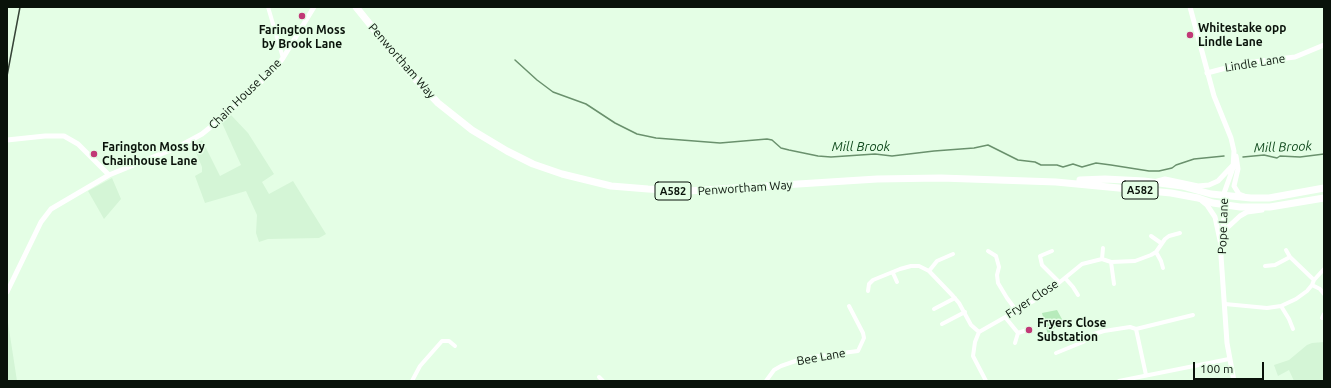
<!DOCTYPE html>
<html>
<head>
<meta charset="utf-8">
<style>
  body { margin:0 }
  #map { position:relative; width:1331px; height:388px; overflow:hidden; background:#e4fee5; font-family:Ubuntu,sans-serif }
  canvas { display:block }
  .frame { position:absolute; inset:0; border:8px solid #09120a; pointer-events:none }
  .scale { position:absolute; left:1193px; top:362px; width:71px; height:18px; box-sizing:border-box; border:2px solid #09120a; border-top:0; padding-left:5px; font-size:12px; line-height:14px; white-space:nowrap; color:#09120a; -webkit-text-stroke:3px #e4fee5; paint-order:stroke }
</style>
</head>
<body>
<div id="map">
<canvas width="1331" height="388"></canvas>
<div class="frame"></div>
<div class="scale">100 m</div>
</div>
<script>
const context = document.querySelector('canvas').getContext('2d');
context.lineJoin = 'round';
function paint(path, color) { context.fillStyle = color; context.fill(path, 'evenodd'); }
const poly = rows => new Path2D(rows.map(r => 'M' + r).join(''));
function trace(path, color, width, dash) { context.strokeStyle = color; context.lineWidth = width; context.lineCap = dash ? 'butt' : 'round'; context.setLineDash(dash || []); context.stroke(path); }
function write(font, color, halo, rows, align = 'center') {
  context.font = font + ' Ubuntu,sans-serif'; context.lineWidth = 3; context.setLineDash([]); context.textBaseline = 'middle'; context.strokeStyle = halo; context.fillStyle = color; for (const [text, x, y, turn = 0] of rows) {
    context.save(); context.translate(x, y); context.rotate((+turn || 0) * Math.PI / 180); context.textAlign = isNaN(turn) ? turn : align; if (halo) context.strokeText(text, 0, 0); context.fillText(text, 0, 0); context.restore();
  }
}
paint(poly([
  [231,115,248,133,274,174,262,182,269,194,293,181,326,234,319,238,268,239,259,242,256,233,257,215,246,191,205,203,195,176,202,172,202,167,193,145,202,140,220,176,241,165,222,123],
  [112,178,121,199,104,219,88,191],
  [7,316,17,381,7,381],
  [1324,342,1324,381,1294,381,1289,370,1278,376,1274,365,1289,360,1307,345,1312,343]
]), '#d4f5d6');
paint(poly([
  [1057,310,1063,321,1050,332,1053,341,1050,342,1042,313]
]), '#b7ebbb');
trace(poly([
  [515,60,537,80,553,92,586,104,615,123,637,134,656,138,720,143,767,139,772,140,781,148,789,150,818,156,831,157,875,154,892,156,934,151,974,148,988,145,1018,160,1035,162,1041,165,1057,165,1063,167,1073,164,1082,167,1096,163,1111,165,1149,171,1159,171,1172,168,1176,165,1194,159,1224,156],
  [1243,157,1264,155,1277,158,1280,156,1300,157,1324,154]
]), '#6a916d', 1.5);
trace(poly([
  [268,7,283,58],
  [1151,236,1161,243],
  [1286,250,1290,257],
  [988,251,996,256,999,267,997,275,998,283,1007,298,1016,310],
  [1052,251,1040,256,1042,265,1059,282],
  [1156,252,1165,239,1169,236,1180,233],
  [1102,259,1103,248],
  [1111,262,1114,284],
  [1265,266,1275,265,1290,257,1314,280],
  [929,271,937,261,953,254],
  [893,273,897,282],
  [1065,278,1073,287,1078,295],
  [1312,285,1320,289,1324,294],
  [868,291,869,284,873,280,900,269,911,266,919,266,929,271,953,296,959,303,971,325,979,332],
  [1225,304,1267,308,1281,306,1296,299,1307,291,1312,285,1314,280,1324,269],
  [1281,306,1289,319,1293,329],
  [934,309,955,298],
  [1005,317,1018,333,1015,343],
  [1322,318,1324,314],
  [942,324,965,312],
  [1136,329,1146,375],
  [1018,333,1024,331],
  [1056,353,1083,342,1094,334,1104,331,1130,327,1136,329,1193,315],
  [599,377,603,381],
  [412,381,420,366,442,341,449,341,455,346],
  [766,381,774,370,781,366,804,358,858,351,864,338,863,333,849,306],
  [986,381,973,356,975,342,979,332,1044,295,1082,264,1102,259,1111,262,1135,261,1151,255,1156,252,1161,261,1163,268],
  [1119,381,1229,359]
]), '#fff', 4);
trace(poly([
  [1190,7,1214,96,1231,138,1234,151,1233,168,1223,196,1224,217,1221,256,1227,343,1234,381],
  [1207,73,1245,63,1295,57,1324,45],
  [7,140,45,136,64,136,78,144,109,175],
  [1236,156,1238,169,1234,186,1239,194,1244,196],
  [1154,182,1165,179,1198,186,1209,185,1218,181,1233,165],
  [1202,201,1207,205,1215,217,1221,245],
  [1224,235,1227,228,1240,216,1247,212,1262,210],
  [7,292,41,222,51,209,109,175,178,147,202,134,223,117,274,70,283,58,314,7]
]), '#fff', 5);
trace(poly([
  [356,7,406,69,438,103,472,130,507,151,533,164,562,174,611,186,648,189,688,191,877,179,941,178,1056,182,1171,193,1198,198,1213,203,1240,207,1270,207,1324,198],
  [1080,180,1105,179,1144,181,1182,186,1211,194,1251,198,1269,198,1324,188]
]), '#fff', 7);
trace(poly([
  [7,76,20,7]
]), '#364337', 1.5);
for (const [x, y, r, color] of [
  [302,16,4,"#c13977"],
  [1190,35,4,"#c13977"],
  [94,154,4,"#c13977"],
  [1029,330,4,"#c13977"]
]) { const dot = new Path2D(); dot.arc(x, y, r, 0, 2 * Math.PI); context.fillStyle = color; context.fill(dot); trace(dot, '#e4fee5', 1.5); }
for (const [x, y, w] of [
  [1140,190,36],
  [673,191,36]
]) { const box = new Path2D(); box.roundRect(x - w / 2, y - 9, w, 18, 3); context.fillStyle = '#e4fee5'; context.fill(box); trace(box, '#09120a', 1); }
write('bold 11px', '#09120a', null, [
  ["A582",1140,190],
  ["A582",673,191]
]);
write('bold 12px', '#09120a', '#e4fee5', [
  ["Whitestake opp",1198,28],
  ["Lindle Lane",1198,42],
  ["Farington Moss",302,30,"center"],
  ["by Brook Lane",302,44,"center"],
  ["Farington Moss by",102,147],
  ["Chainhouse Lane",102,161],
  ["Fryers Close",1037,323],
  ["Substation",1037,337]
], 'left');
write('12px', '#09120a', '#e4fee5', [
  ["Penwortham Way",402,61,49],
  ["Lindle Lane",1255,63,-9],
  ["Chain House Lane",245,94,-44],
  ["Penwortham Way",745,188,-4],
  ["Pope Lane",1223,226,-88],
  ["Fryer Close",1032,299,-33],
  ["Bee Lane",821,357,-10]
]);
write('italic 13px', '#104a1d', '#e4fee5', [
  ["Mill Brook",861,147],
  ["Mill Brook",1283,147,-2]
]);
</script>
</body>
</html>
